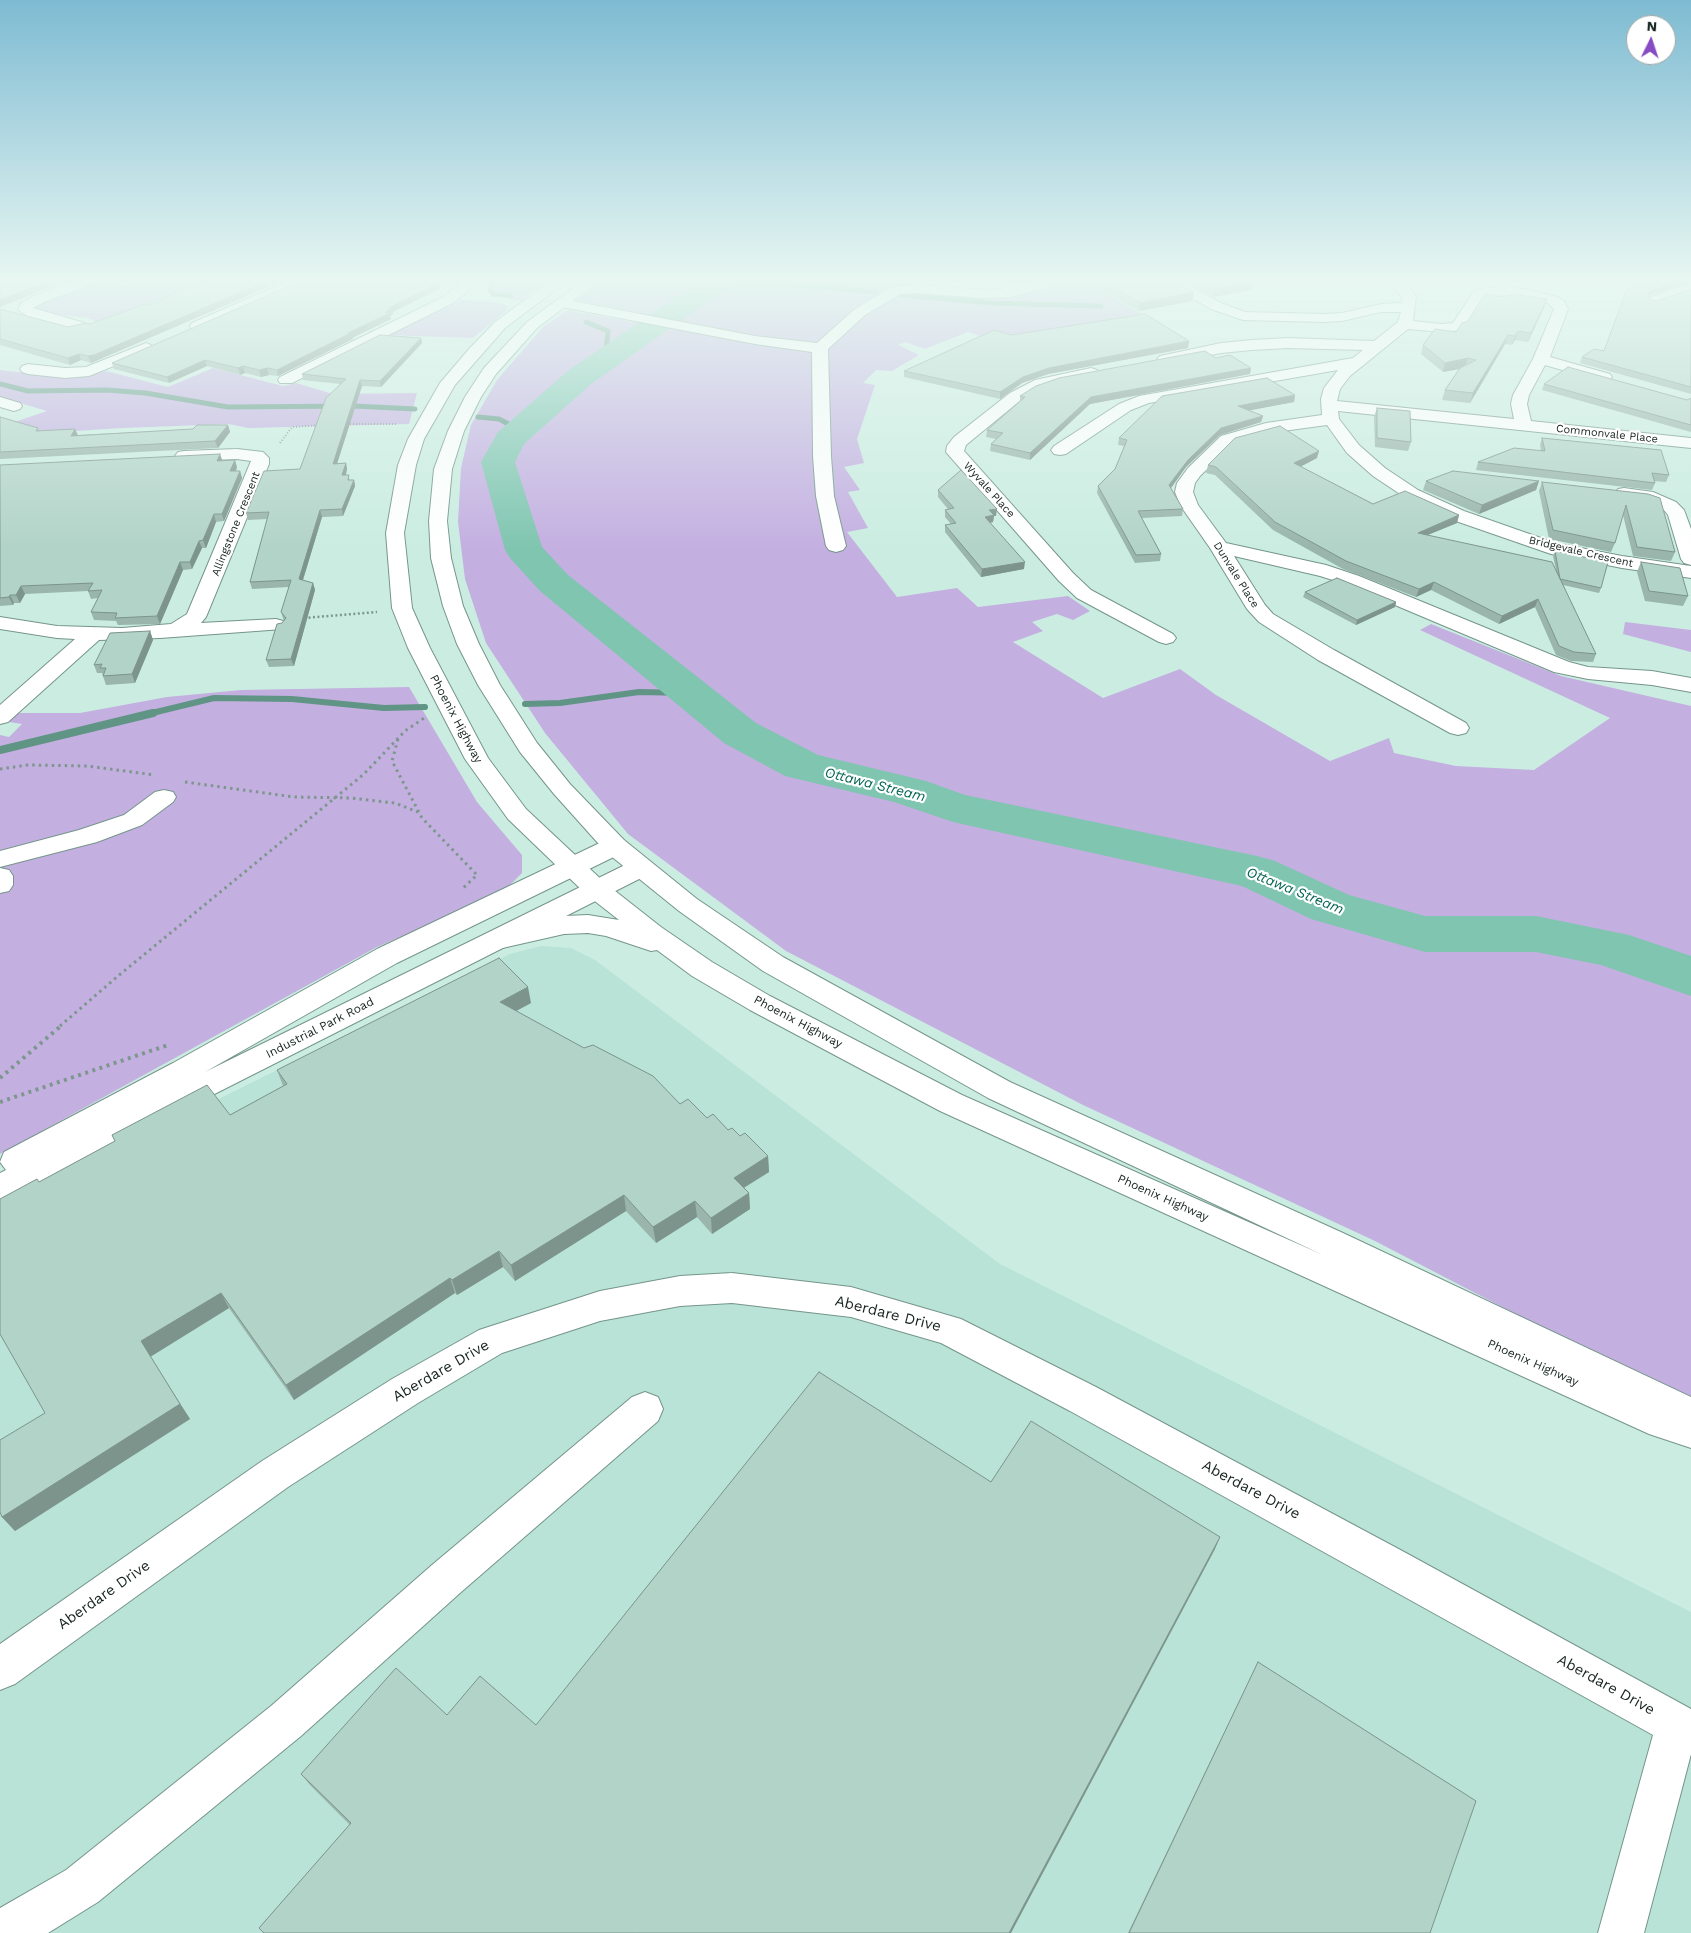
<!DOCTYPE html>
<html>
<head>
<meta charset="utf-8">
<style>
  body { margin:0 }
  #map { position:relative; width:1691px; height:1933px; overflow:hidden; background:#cbede1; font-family:"Work Sans",sans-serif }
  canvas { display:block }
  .north { position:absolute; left:1626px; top:15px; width:50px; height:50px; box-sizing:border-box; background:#fff; border:1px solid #a2a7a6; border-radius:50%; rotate:4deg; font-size:14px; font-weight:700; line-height:20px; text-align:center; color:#172420 }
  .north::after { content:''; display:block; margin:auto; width:18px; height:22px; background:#874cc3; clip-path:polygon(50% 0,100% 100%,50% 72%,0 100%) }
</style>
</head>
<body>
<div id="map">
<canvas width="1691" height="1933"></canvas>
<div class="north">N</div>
</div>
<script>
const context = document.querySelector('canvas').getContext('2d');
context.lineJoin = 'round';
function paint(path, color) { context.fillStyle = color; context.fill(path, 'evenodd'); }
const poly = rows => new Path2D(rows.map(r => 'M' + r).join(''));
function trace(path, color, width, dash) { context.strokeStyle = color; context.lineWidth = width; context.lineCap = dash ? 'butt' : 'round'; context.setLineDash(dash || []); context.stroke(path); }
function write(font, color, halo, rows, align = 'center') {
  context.font = font + ' "Work Sans",sans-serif'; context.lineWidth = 4.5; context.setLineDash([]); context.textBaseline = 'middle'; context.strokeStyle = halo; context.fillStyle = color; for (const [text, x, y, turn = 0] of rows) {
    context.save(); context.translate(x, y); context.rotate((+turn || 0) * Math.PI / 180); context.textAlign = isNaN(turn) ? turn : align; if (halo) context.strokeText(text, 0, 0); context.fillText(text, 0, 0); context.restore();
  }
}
paint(poly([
  [541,946,571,948,595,960,1000,1264,1691,1612,1691,1933,0,1933,0,1208,510,954]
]), '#b8e3d6');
paint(poly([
  [144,278,220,278,97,322,87,318,54,314,36,308,36,304,87,286,103,283,123,285],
  [492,278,549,278,521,301,495,296,491,284],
  [608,278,840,278,1025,293,1044,290,1059,278,1079,278,1150,318,1008,340,987,338,968,332,925,349,905,342,898,345,919,355,892,371,876,370,863,383,875,385,857,439,864,463,844,467,860,490,848,492,868,528,847,532,897,597,957,588,978,607,1068,596,1090,611,1073,620,1057,614,1032,622,1043,631,1013,642,1103,698,1180,669,1216,695,1330,761,1389,738,1394,753,1456,766,1534,770,1610,718,1420,630,1431,624,1561,676,1691,706,1691,1405,1375,1241,1083,1105,786,951,628,834,545,733,486,643,465,579,458,522,461,468,471,425,497,380,544,326,568,310,632,322,644,314,576,300],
  [462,300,501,303,506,306,507,310,473,338,385,335],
  [213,368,283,386,296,383,333,394,417,393,409,424,248,428,229,424,122,428,0,436,0,427,47,411,0,397,0,370,69,378,106,371,168,387],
  [1625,622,1691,630,1691,652,1623,634],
  [409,687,477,802,522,855,522,873,502,893,377,947,0,1154,0,735,9,737,22,724,3,721,18,713,80,713,167,697,241,690]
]), '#c4afe1');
trace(poly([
  [494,278,490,290,493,294,511,296],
  [717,283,780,283,876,292],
  [901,295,992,303,1101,306],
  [586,322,608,331,606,353,609,357],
  [0,384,28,391,107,390,145,393,228,407,354,406,415,409],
  [478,417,499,419,520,430]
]), '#609585', 5);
trace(poly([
  [525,704,560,703,639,692,689,693],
  [148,714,214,698,292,699,384,708,425,707]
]), '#609585', 6);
trace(poly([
  [0,750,153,713]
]), '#609585', 8);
paint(poly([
  [704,278,736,278,733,284,591,384,524,444,515,462,542,547,568,575,756,723,818,755,926,781,965,795,1257,856,1275,861,1349,895,1425,916,1536,916,1629,935,1691,956,1691,996,1601,965,1536,952,1425,952,1311,919,1242,886,953,822,894,802,785,776,724,743,540,591,510,558,505,550,481,462,498,432,569,370,704,278]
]), '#7fc5b0');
const minor = poly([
  [82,278,103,278,101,281,44,302,33,308,85,323,87,326,85,329,80,330,29,317,18,310,21,303,34,296,82,278],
  [123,278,139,278,140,279,133,283,125,281,123,278],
  [295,278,314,278,312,281,202,329,197,330,192,329,190,326,192,323,295,278],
  [463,278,477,278,466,293,453,303,292,383,280,383,278,380,280,377,443,297,456,287,463,278],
  [1040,278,1058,278,1039,290,1010,297,984,298,918,293,900,294,865,315,828,349,831,456,834,496,846,546,843,550,836,552,829,550,826,546,816,496,813,456,812,352,755,344,562,307,557,306,555,303,557,300,562,299,755,336,817,343,855,309,892,287,918,285,984,290,1003,289,1000,286,1002,283,1032,283,1040,278],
  [1156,278,1174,278,1221,303,1245,312,1324,314,1342,313,1381,304,1402,303,1402,297,1385,278,1400,278,1416,296,1413,321,1441,324,1453,323,1474,291,1485,288,1510,287,1528,290,1558,297,1564,301,1568,309,1550,357,1610,374,1612,377,1610,380,1604,382,1545,365,1529,395,1527,404,1531,421,1691,438,1691,448,1338,411,1339,419,1359,445,1385,468,1418,490,1464,511,1555,543,1622,556,1691,566,1691,578,1622,568,1551,554,1450,519,1406,498,1373,476,1347,453,1327,425,1268,433,1233,444,1200,476,1195,483,1193,492,1198,505,1226,543,1326,565,1359,576,1569,662,1588,667,1652,671,1691,678,1691,692,1652,685,1588,679,1554,672,1345,584,1320,576,1234,556,1265,605,1273,614,1334,650,1466,723,1469,728,1466,733,1458,735,1450,733,1318,660,1259,622,1247,609,1210,548,1180,505,1175,492,1177,483,1188,468,1221,436,1266,423,1322,415,1321,399,1324,388,1338,370,1149,403,1131,410,1066,454,1060,455,1054,454,1051,450,1054,446,1119,404,1139,396,1353,358,1363,350,1288,348,1252,350,1221,353,1165,364,1160,362,1157,359,1160,356,1221,343,1252,340,1288,338,1374,341,1398,322,1401,312,1381,312,1342,321,1324,322,1243,320,1211,309,1156,278],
  [1510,295,1548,303,1554,309,1533,359,1513,395,1511,404,1514,419,1337,401,1340,389,1350,376,1408,329,1441,332,1463,330,1484,297,1510,295],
  [1691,283,1691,292,1654,305,1649,304,1647,301,1649,298,1691,283],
  [146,343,151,345,154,348,151,351,89,376,65,378,28,374,22,372,20,369,22,366,28,364,65,368,86,367,146,343],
  [1091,368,1097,370,1099,373,1097,376,1046,387,1022,399,966,445,964,451,1073,573,1091,590,1173,634,1176,638,1173,642,1166,644,1159,642,1077,598,1059,581,946,452,947,446,954,437,1010,393,1035,380,1091,368],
  [0,397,20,403,22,406,20,409,14,411,0,407,0,397],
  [237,449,263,452,269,458,269,464,206,617,201,623,276,619,283,621,286,625,283,629,160,638,99,640,8,722,0,724,0,705,75,639,57,638,0,629,0,617,57,626,122,628,171,624,187,614,251,461,237,459,184,461,178,460,175,456,178,452,184,451,237,449],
  [1624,488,1653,492,1676,502,1684,510,1691,529,1691,565,1684,563,1681,559,1668,515,1664,510,1643,501,1618,497,1615,493,1618,489,1624,488],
  [164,790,173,792,176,797,173,802,142,825,97,842,0,867,0,851,79,830,124,815,155,792,164,790],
  [615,838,624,840,628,846,624,852,397,963,205,1072,631,862,640,860,649,862,653,868,649,874,11,1197,0,1201,0,1173,6,1170,0,1162,4,1152,173,1063,377,949,606,840,615,838],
  [0,868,9,870,13,876,13,885,9,891,0,893,0,868],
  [732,1273,851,1287,961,1319,1096,1387,1406,1553,1691,1709,1691,1754,1644,1933,1598,1933,1653,1735,1070,1411,941,1343,851,1317,732,1303,680,1306,600,1321,502,1353,418,1403,288,1487,15,1684,0,1690,0,1644,262,1461,392,1379,479,1330,600,1291,680,1276,732,1273],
  [645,1392,658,1397,663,1409,658,1421,460,1593,301,1736,98,1902,48,1933,0,1933,0,1908,66,1870,271,1706,432,1565,632,1397,645,1392]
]);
const major = poly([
  [555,278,571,278,505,328,455,385,424,439,416,465,404,533,412,608,430,648,488,758,526,809,605,883,661,927,712,962,770,996,962,1095,1323,1255,988,1098,763,971,679,911,606,852,554,794,520,752,478,685,457,644,443,606,431,558,429,521,434,469,448,431,465,397,484,368,527,322,587,278,603,278,537,328,496,374,481,397,464,431,452,469,447,521,451,558,463,606,479,644,500,685,537,743,570,784,624,840,697,899,783,957,1010,1082,1343,1233,1691,1397,1691,1448,1649,1434,940,1111,750,1010,692,976,657,950,651,951,606,936,588,933,564,934,498,949,488,946,485,940,488,934,564,916,588,915,619,920,587,895,508,819,465,759,408,648,392,608,386,533,398,465,408,439,440,383,469,349,495,322,555,278]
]);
trace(minor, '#75958a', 2);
trace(major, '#75958a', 2);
trace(poly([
  [347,424,398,424],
  [280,443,292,427,321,425]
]), '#7e978e', 2, [1, 2]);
trace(poly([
  [304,618,377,612]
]), '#7e978e', 2.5, [2, 2.5]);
trace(poly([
  [398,739,392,761,422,818,477,875,462,889],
  [0,769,28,765,87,766,155,775],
  [185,782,294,797,351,798,395,803,418,812],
  [60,1026,118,976,364,774,405,731,427,716]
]), '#7e978e', 3, [2.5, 4]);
trace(poly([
  [0,1078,62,1025],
  [0,1102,168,1045]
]), '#7e978e', 4, [3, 4.5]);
paint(minor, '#fff');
paint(major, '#fff');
paint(poly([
  [1080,278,1168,278,1192,301,1139,311],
  [1179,278,1246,278,1251,290,1213,297],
  [440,282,441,288,393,312,393,314,390,316,391,319,352,338,353,339,278,376,269,375,261,377,245,373,240,375,207,366,169,383,114,369,112,363],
  [1691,289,1691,394,1580,363,1582,357,1604,351,1648,296,1648,297,1651,300,1657,301],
  [1510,298,1547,299,1544,308,1528,342,1515,340,1512,345,1505,344,1470,403,1442,400,1445,390,1459,369,1443,372,1421,354,1423,345,1456,332],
  [0,309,68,327,96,361,91,363,81,360,70,365,0,345],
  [1011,335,1189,341,1188,348,1048,374,1022,383,1000,399,904,377,904,371],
  [421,338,422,343,381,387,362,386,337,463,346,463,347,469,346,475,350,480,354,480,355,486,343,516,322,517,303,580,313,583,315,590,294,666,269,667,266,660,284,621,281,612,289,587,252,589,250,582,267,519,248,520,246,513,300,469,340,384,303,380,302,374],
  [1251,368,1250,374,1090,404,1030,460,990,451,991,444,996,439,986,437,987,430,1020,401,1020,396],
  [1544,384,1687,400,1691,398,1691,432,1542,390],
  [1295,395,1294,402,1249,410,1263,416,1261,422,1220,435,1186,467,1171,488,1183,509,1182,516,1142,518,1161,554,1160,561,1135,563,1097,493,1098,486,1115,469,1124,446,1118,445,1119,438],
  [1377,408,1411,442,1408,451,1375,447,1374,417],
  [0,417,38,428,39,431,75,429,78,435,193,429,228,425,230,432,218,448,0,459],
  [1542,438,1669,475,1666,482,1654,481,1655,483,1652,490,1476,470,1478,462,1541,451,1540,445],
  [1317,458,1300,467,1373,504,1459,515,1457,523,1428,535,1556,570,1553,556,1555,551,1601,588,1599,593,1563,585,1596,654,1593,662,1571,661,1556,655,1535,607,1499,624,1431,590,1416,597,1343,569,1273,530,1215,475,1206,473,1208,465],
  [222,461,237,467,236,471,240,471,242,478,224,521,216,522,206,548,202,548,192,569,183,570,160,624,118,625,116,621,94,620,91,612,98,598,91,599,88,591,25,594,20,603,14,603,13,605,0,606,0,465],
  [1426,481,1539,481,1536,490,1479,514,1423,490],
  [1542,482,1648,494,1675,552,1671,561,1633,556,1623,515,1615,543,1611,552,1549,539,1539,491],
  [938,490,996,516,994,516,993,522,990,523,1024,569,981,577,945,532,945,525,951,524,945,517,945,510,948,509,938,497],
  [1641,562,1688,596,1683,606,1645,601,1637,572],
  [1305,592,1396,602,1395,607,1356,625,1303,597],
  [150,631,153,640,135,683,106,685,102,673,97,673,94,665],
  [531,1003,516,1011,680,1104,740,1136,768,1156,769,1172,744,1188,749,1193,750,1209,712,1234,697,1217,656,1243,626,1211,515,1281,503,1267,457,1295,455,1293,294,1400,229,1308,150,1357,190,1419,15,1531,2,1517,45,1413,39,1182,115,1141,112,1135,230,1115,283,1086,277,1070],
  [991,1482,1220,1537,1214,1551,350,1825,310,1785,301,1774,447,1715,536,1725],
  [1258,1662,1430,1933,1128,1933]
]), '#99b5ac');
paint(poly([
  [56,278,67,278,68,280,0,307,0,300],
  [274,278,289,278,96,361,91,363,88,356],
  [1687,278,1691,278,1691,282,1648,296,1645,302,1650,291],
  [1253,281,1251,290,1213,297,1215,289],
  [440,282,441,288,393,312,393,314,390,316,391,319,352,338,353,339,278,376,277,370,348,333,385,312,389,308],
  [1194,292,1192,301,1139,311,1140,303],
  [1547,299,1544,308,1528,342,1531,333],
  [1518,331,1515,340,1512,345,1515,336],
  [1508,335,1505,344,1470,403,1473,393],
  [421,338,422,343,381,387,380,381],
  [1189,341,1188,348,1048,374,1022,383,1000,399,1000,392,1023,377,1049,368],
  [79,354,81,360,70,365,68,358],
  [1468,358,1465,368,1443,372,1445,363],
  [205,360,207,366,169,383,167,377],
  [243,366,245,373,240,375,238,368],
  [267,368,269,375,261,377,259,370],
  [1251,368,1250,374,1090,404,1030,460,1030,453,1091,397],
  [360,380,362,386,335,470,333,464],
  [1295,395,1294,402,1236,413,1238,406],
  [1263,416,1261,422,1220,435,1186,467,1168,492,1169,485,1188,460,1221,428],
  [228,425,230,432,218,448,215,441],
  [75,429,78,436,71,436],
  [1319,451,1317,458,1292,471,1294,463],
  [220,454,223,462,217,461],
  [235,460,237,467,233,479,230,471],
  [346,463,347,469,344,481,342,475],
  [240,471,242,478,224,521,222,514],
  [354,480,355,486,343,516,342,509],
  [1539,481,1536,490,1479,514,1482,505],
  [997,509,996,516,994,516,993,522,985,524,985,517,989,510],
  [320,510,322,517,301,586,299,579],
  [214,514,216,522,206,548,203,540],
  [1459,515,1457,523,1415,540,1418,533],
  [199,541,202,548,192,569,190,562],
  [180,562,183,570,160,624,157,616],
  [1025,562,1024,569,981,577,982,569],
  [1434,582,1431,590,1416,597,1419,589],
  [313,583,315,590,294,666,291,659],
  [21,586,25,594,20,603,16,595],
  [10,595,14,603,13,605,9,597],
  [1538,599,1535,607,1499,624,1502,616],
  [1396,602,1395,607,1356,625,1357,620],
  [150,631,153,640,135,683,132,674],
  [528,987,531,1003,503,1018,500,1002],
  [768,1156,769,1172,735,1193,734,1178],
  [749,1193,750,1209,712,1234,711,1218],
  [624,1195,626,1211,515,1281,511,1265],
  [695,1201,697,1217,656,1243,653,1227],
  [499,1251,503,1267,457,1295,452,1280],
  [450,1278,455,1293,294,1400,286,1385],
  [221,1293,229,1308,150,1357,190,1419,15,1531,2,1517,141,1341],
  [1220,1537,1214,1551,1011,1933,1009,1933]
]), '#7d948c');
const building = poly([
  [0,278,56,278,0,300,0,278],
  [212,278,274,278,94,355,88,356,79,354,68,358,0,339,0,309,68,327,85,323,90,324,145,304,148,305,212,278],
  [308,278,418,278,440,282,389,308,392,308,385,312,390,313,348,333,351,333,277,370,267,368,259,370,243,366,238,368,205,360,167,377,112,363,308,278],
  [1096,278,1168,278,1194,292,1140,303,1096,278],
  [1195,278,1246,278,1253,281,1215,289,1195,278],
  [1631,278,1687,278,1650,291,1648,296,1651,300,1657,301,1691,289,1691,387,1582,357,1594,349,1604,351,1631,278],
  [1485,294,1510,298,1512,294,1547,299,1531,333,1518,331,1515,336,1508,335,1473,393,1445,390,1460,368,1476,360,1468,358,1445,363,1423,345,1435,329,1456,332,1462,323,1467,322,1485,294],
  [1145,314,1189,341,1049,368,1023,377,1000,392,904,371,994,330,1011,335,1145,314],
  [380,335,421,338,380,381,360,380,333,464,346,463,342,475,349,475,348,480,354,480,342,509,320,510,299,579,313,583,291,659,266,660,277,624,282,623,286,618,281,612,291,580,250,582,269,512,246,513,264,471,300,469,326,398,346,379,302,374,380,335],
  [1205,351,1216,358,1230,355,1251,368,1091,397,1030,453,991,444,1003,433,987,430,1025,397,1020,396,1036,386,1059,378,1205,351],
  [1568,367,1687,400,1691,398,1691,425,1544,384,1568,367],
  [1267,378,1295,395,1238,406,1263,416,1221,428,1188,460,1169,485,1183,509,1138,511,1161,554,1136,555,1098,486,1115,469,1127,440,1119,438,1162,396,1267,378],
  [1377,408,1410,411,1411,442,1377,438,1377,408],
  [0,417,38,428,36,431,75,429,71,436,193,429,197,425,228,425,215,441,0,452,0,417],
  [1280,426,1319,451,1294,463,1373,504,1405,491,1459,515,1418,533,1552,562,1596,654,1574,652,1559,646,1538,599,1502,616,1434,582,1419,589,1346,561,1275,522,1216,467,1208,465,1235,438,1280,426],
  [1542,438,1661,450,1669,475,1652,473,1655,483,1478,462,1514,448,1545,451,1542,438],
  [220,454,217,461,235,460,230,471,240,471,222,514,214,514,203,540,199,541,190,562,180,562,157,616,115,618,117,613,91,612,102,590,88,591,93,583,21,586,16,595,10,595,9,597,0,598,0,465,220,454],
  [961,470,997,509,989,510,994,515,985,517,1025,562,982,569,945,525,956,523,945,510,954,508,938,490,961,470],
  [1453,471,1539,481,1482,505,1426,481,1453,471],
  [1542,482,1648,494,1660,498,1675,552,1637,547,1626,505,1615,543,1553,530,1542,482],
  [1555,551,1608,562,1601,588,1560,579,1555,551],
  [1641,562,1680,568,1688,596,1649,591,1641,562],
  [1337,578,1396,602,1357,620,1305,592,1337,578],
  [150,631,132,674,103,676,106,668,100,668,102,664,94,665,110,633,150,631],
  [499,958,528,987,500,1002,584,1048,593,1045,653,1076,680,1104,688,1099,707,1118,713,1114,728,1130,732,1128,740,1136,745,1133,768,1156,734,1178,749,1193,711,1218,695,1201,653,1227,624,1195,511,1265,499,1251,452,1280,450,1278,286,1385,221,1293,141,1341,180,1404,2,1517,0,1512,0,1440,45,1413,0,1334,0,1199,37,1179,39,1182,115,1141,112,1135,207,1085,230,1115,287,1084,277,1070,499,958],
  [819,1372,991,1482,1031,1421,1220,1537,1009,1933,264,1933,259,1928,351,1823,301,1774,396,1668,447,1715,480,1676,536,1725,819,1372],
  [1258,1662,1476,1801,1430,1933,1129,1933,1258,1662]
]);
paint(building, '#b2d3c8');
trace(building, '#7d948c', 1);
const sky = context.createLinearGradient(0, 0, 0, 549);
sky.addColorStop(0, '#7ebbd2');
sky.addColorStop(0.51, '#e8f7f2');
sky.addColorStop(1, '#e8f7f200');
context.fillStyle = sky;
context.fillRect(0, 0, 1691, 549);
write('11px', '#172420', '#fff', [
  ["Commonvale Place",1607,434,6],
  ["Wyvale Place",989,490,48],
  ["Allingstone Crescent",236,524,-68],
  ["Bridgevale Crescent",1581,552,13],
  ["Dunvale Place",1236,575,58]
]);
write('12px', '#172420', '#fff', [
  ["Phoenix Highway",456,719,62],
  ["Phoenix Highway",798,1022,28],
  ["Industrial Park Road",320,1028,-27],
  ["Phoenix Highway",1163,1198,24],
  ["Phoenix Highway",1533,1363,24]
]);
write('italic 14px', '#006350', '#fff', [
  ["Ottawa Stream",875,785,14],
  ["Ottawa Stream",1295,891,22]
]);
write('15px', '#172420', '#fff', [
  ["Aberdare Drive",888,1314,14],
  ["Aberdare Drive",441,1371,-30],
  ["Aberdare Drive",1251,1490,28],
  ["Aberdare Drive",104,1595,-35],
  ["Aberdare Drive",1606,1685,29]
]);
</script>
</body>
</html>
